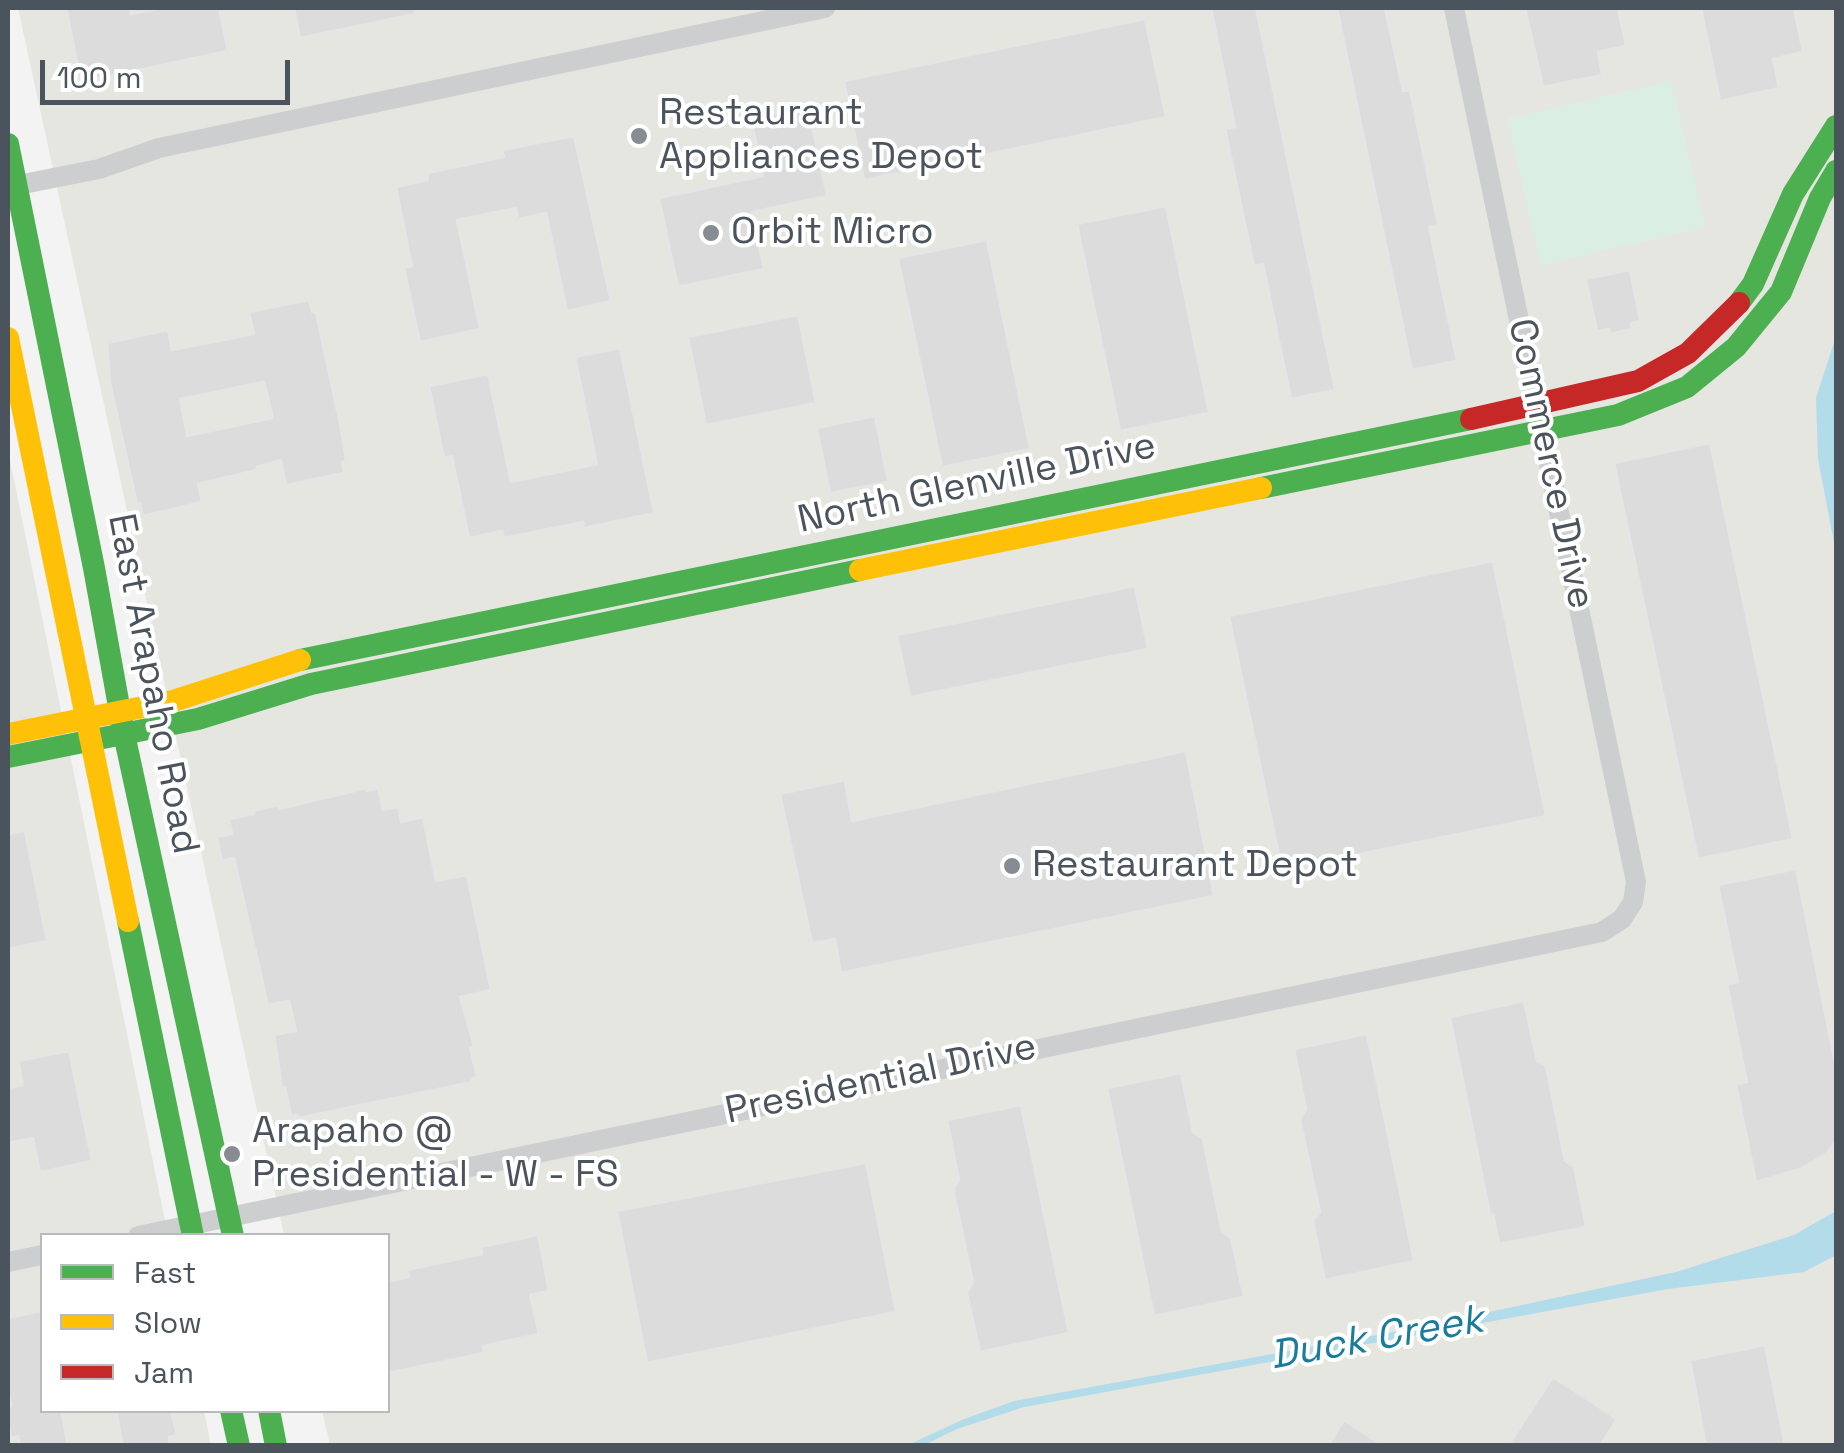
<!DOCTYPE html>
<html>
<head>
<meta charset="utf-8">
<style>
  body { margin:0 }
  #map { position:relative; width:1844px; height:1453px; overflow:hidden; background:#f3f3f3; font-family:"Space Grotesk",sans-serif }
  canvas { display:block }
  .frame { position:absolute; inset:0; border:10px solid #4b545d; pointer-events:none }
  .legend { position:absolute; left:40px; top:1233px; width:350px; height:180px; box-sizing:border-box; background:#fff; border:2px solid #b7bbbe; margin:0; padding:12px 18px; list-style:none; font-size:30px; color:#4b545d }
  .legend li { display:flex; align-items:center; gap:20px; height:50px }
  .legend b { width:50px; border:2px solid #b7bbbe }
  .scale { position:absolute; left:40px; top:60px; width:250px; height:45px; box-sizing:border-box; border:5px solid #4b545d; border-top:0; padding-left:12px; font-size:30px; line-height:35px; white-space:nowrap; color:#4b545d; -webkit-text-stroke:8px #fff; paint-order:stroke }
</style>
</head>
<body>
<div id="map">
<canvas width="1844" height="1453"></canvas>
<div class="frame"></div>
<ul class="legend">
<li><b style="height:12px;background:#4caf50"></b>Fast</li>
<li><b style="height:12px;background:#ffc107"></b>Slow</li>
<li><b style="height:12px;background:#c62828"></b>Jam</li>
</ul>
<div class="scale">100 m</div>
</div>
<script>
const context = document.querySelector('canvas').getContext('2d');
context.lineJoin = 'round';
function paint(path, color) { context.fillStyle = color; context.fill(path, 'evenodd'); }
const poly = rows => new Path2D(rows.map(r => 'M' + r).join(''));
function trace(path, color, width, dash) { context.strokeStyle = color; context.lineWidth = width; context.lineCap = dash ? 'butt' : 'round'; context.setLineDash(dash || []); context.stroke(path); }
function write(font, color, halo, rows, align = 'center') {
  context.font = font + ' "Space Grotesk",sans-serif'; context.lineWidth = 8; context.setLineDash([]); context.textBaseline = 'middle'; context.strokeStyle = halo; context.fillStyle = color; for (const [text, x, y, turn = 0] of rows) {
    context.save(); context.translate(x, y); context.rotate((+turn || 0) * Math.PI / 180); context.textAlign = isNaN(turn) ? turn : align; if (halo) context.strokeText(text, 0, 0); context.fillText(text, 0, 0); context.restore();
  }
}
paint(poly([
  [18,8,1836,8,1836,1445,330,1445,322,1411,388,1410,388,1236,284,1235],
  [8,450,168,1235,42,1236,42,1410,204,1411,211,1445,8,1445]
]), '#e6e6e1');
paint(poly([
  [1671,81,1705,227,1541,265,1507,119]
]), '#daefe2');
paint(poly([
  [1836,336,1836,553,1818,459,1816,398],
  [1836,1211,1836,1255,1804,1272,1668,1289,1024,1407,957,1429,924,1445,908,1445,964,1419,1014,1401,1415,1328,1676,1272,1794,1235]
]), '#b2dce9');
const building = poly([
  [66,8,130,8,131,14,161,8,219,8,228,51,81,82,66,8],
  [294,8,415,8,415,14,300,38,294,8],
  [1211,8,1256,8,1335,390,1291,399,1263,264,1254,266,1225,129,1235,127,1211,8],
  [1337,8,1385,8,1403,91,1410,90,1438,225,1429,227,1457,361,1412,370,1337,8],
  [1525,8,1618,8,1626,46,1598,52,1602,75,1543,87,1525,8],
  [1701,8,1794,8,1803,52,1773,59,1779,88,1720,101,1701,8],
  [1145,19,1166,117,864,180,844,81,1145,19],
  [808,106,827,196,752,212,764,269,678,287,659,198,763,176,751,118,808,106],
  [574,136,611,301,567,311,546,213,518,219,516,208,457,220,480,329,420,342,404,268,412,266,396,187,428,180,427,173,504,157,502,150,574,136],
  [1166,206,1209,413,1120,431,1077,224,1166,206],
  [987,240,1030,449,942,467,898,258,987,240],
  [1630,270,1640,321,1631,323,1632,329,1610,334,1609,329,1597,331,1586,279,1630,270],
  [309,300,312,312,316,312,342,434,346,461,342,462,344,473,286,485,281,460,257,467,257,470,198,484,202,502,143,516,140,503,137,504,110,382,107,343,168,330,172,350,254,334,249,312,309,300],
  [264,382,273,418,187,436,180,399,264,382],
  [798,315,816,403,706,425,688,337,798,315],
  [620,348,654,513,584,528,583,522,504,538,502,531,469,538,452,456,444,458,429,386,488,374,511,482,597,464,575,357,620,348],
  [875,416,888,482,830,493,817,428,875,416],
  [1710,443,1793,839,1698,859,1614,463,1710,443],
  [1493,561,1546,816,1282,870,1229,616,1493,561],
  [1135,586,1148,649,910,697,897,635,1135,586],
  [1186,751,1214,896,841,973,835,939,812,943,780,794,845,780,852,821,1186,751],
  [367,788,367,791,378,788,383,810,398,807,401,822,423,817,436,881,467,875,491,990,460,997,474,1047,470,1048,477,1077,471,1079,472,1082,298,1118,297,1115,291,1116,285,1087,282,1088,274,1035,296,1031,289,1001,268,1005,234,858,222,861,217,837,232,834,229,819,254,814,253,811,278,805,279,809,367,788],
  [25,831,47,941,8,949,8,834,25,831],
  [1796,869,1836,1067,1836,1141,1826,1154,1800,1169,1756,1182,1736,1084,1747,1082,1727,984,1738,982,1718,885,1796,869],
  [1524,1001,1537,1061,1546,1066,1565,1161,1574,1167,1586,1227,1499,1244,1493,1214,1490,1214,1450,1017,1524,1001],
  [1367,1034,1414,1261,1325,1280,1313,1221,1320,1212,1300,1119,1306,1109,1294,1049,1367,1034],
  [69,1051,92,1161,40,1172,33,1138,8,1143,8,1088,23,1085,18,1061,69,1051],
  [1181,1073,1193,1132,1203,1139,1222,1232,1231,1238,1244,1297,1154,1316,1107,1088,1181,1073],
  [1021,1105,1069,1333,980,1352,967,1293,973,1282,953,1189,959,1180,947,1120,1021,1105],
  [866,1163,896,1312,647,1363,617,1211,866,1163],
  [538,1235,549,1291,530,1295,539,1334,483,1346,484,1353,388,1373,388,1282,409,1277,407,1270,482,1254,481,1247,538,1235],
  [41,1311,42,1410,61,1410,68,1446,20,1446,18,1436,11,1438,8,1421,8,1407,11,1406,8,1389,8,1318,41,1311],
  [1765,1345,1785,1446,1706,1446,1690,1360,1765,1345],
  [1553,1377,1617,1419,1600,1446,1508,1446,1553,1377],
  [116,1410,171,1410,177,1435,169,1437,170,1446,123,1446,116,1410],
  [1344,1420,1383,1446,1328,1446,1344,1420]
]);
paint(building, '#dcdcdd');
trace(building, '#e4e5e5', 2.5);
trace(poly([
  [8,187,99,169,159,148,825,8],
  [138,1236,1602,932,1622,919,1633,902,1636,882,1454,8],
  [8,1262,42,1255]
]), '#cdced0', 20);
trace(poly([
  [8,144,94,568,124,734,233,1236],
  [1739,303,1753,284,1793,194,1836,126],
  [1261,488,1618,415,1687,387,1736,347,1781,292,1820,198,1836,171],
  [300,660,1471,419],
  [8,757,198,719,311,684,860,570],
  [128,921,193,1236],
  [231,1410,239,1446],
  [269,1410,276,1446]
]), '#4caf50', 22);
trace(poly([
  [8,338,128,921],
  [860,570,1261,488],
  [8,734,173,701,300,660]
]), '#ffc107', 22);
trace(poly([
  [1471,419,1638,381,1688,353,1739,303]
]), '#c62828', 22);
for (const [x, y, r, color] of [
  [639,136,10,"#868c92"],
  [711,233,10,"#868c92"],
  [1012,866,10,"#868c92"],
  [232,1154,10,"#868c92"]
]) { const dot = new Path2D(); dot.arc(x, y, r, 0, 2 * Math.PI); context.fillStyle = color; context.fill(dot); trace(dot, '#fff', 4); }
write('38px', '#4b545d', '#fff', [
  ["Restaurant",659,114],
  ["Appliances Depot",659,158],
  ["Orbit Micro",731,233],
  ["Restaurant Depot",1032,866],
  ["Arapaho @",252,1132],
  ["Presidential - W - FS",252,1176]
], 'left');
write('38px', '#4b545d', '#fff', [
  ["Commerce Drive",1550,464,78],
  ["North Glenville Drive",977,484,-12],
  ["East Arapaho Road",152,684,79],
  ["Presidential Drive",881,1080,-12]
]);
write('italic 40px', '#1a7b9a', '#fff', [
  ["Duck Creek",1377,1339,-10]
]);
</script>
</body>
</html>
